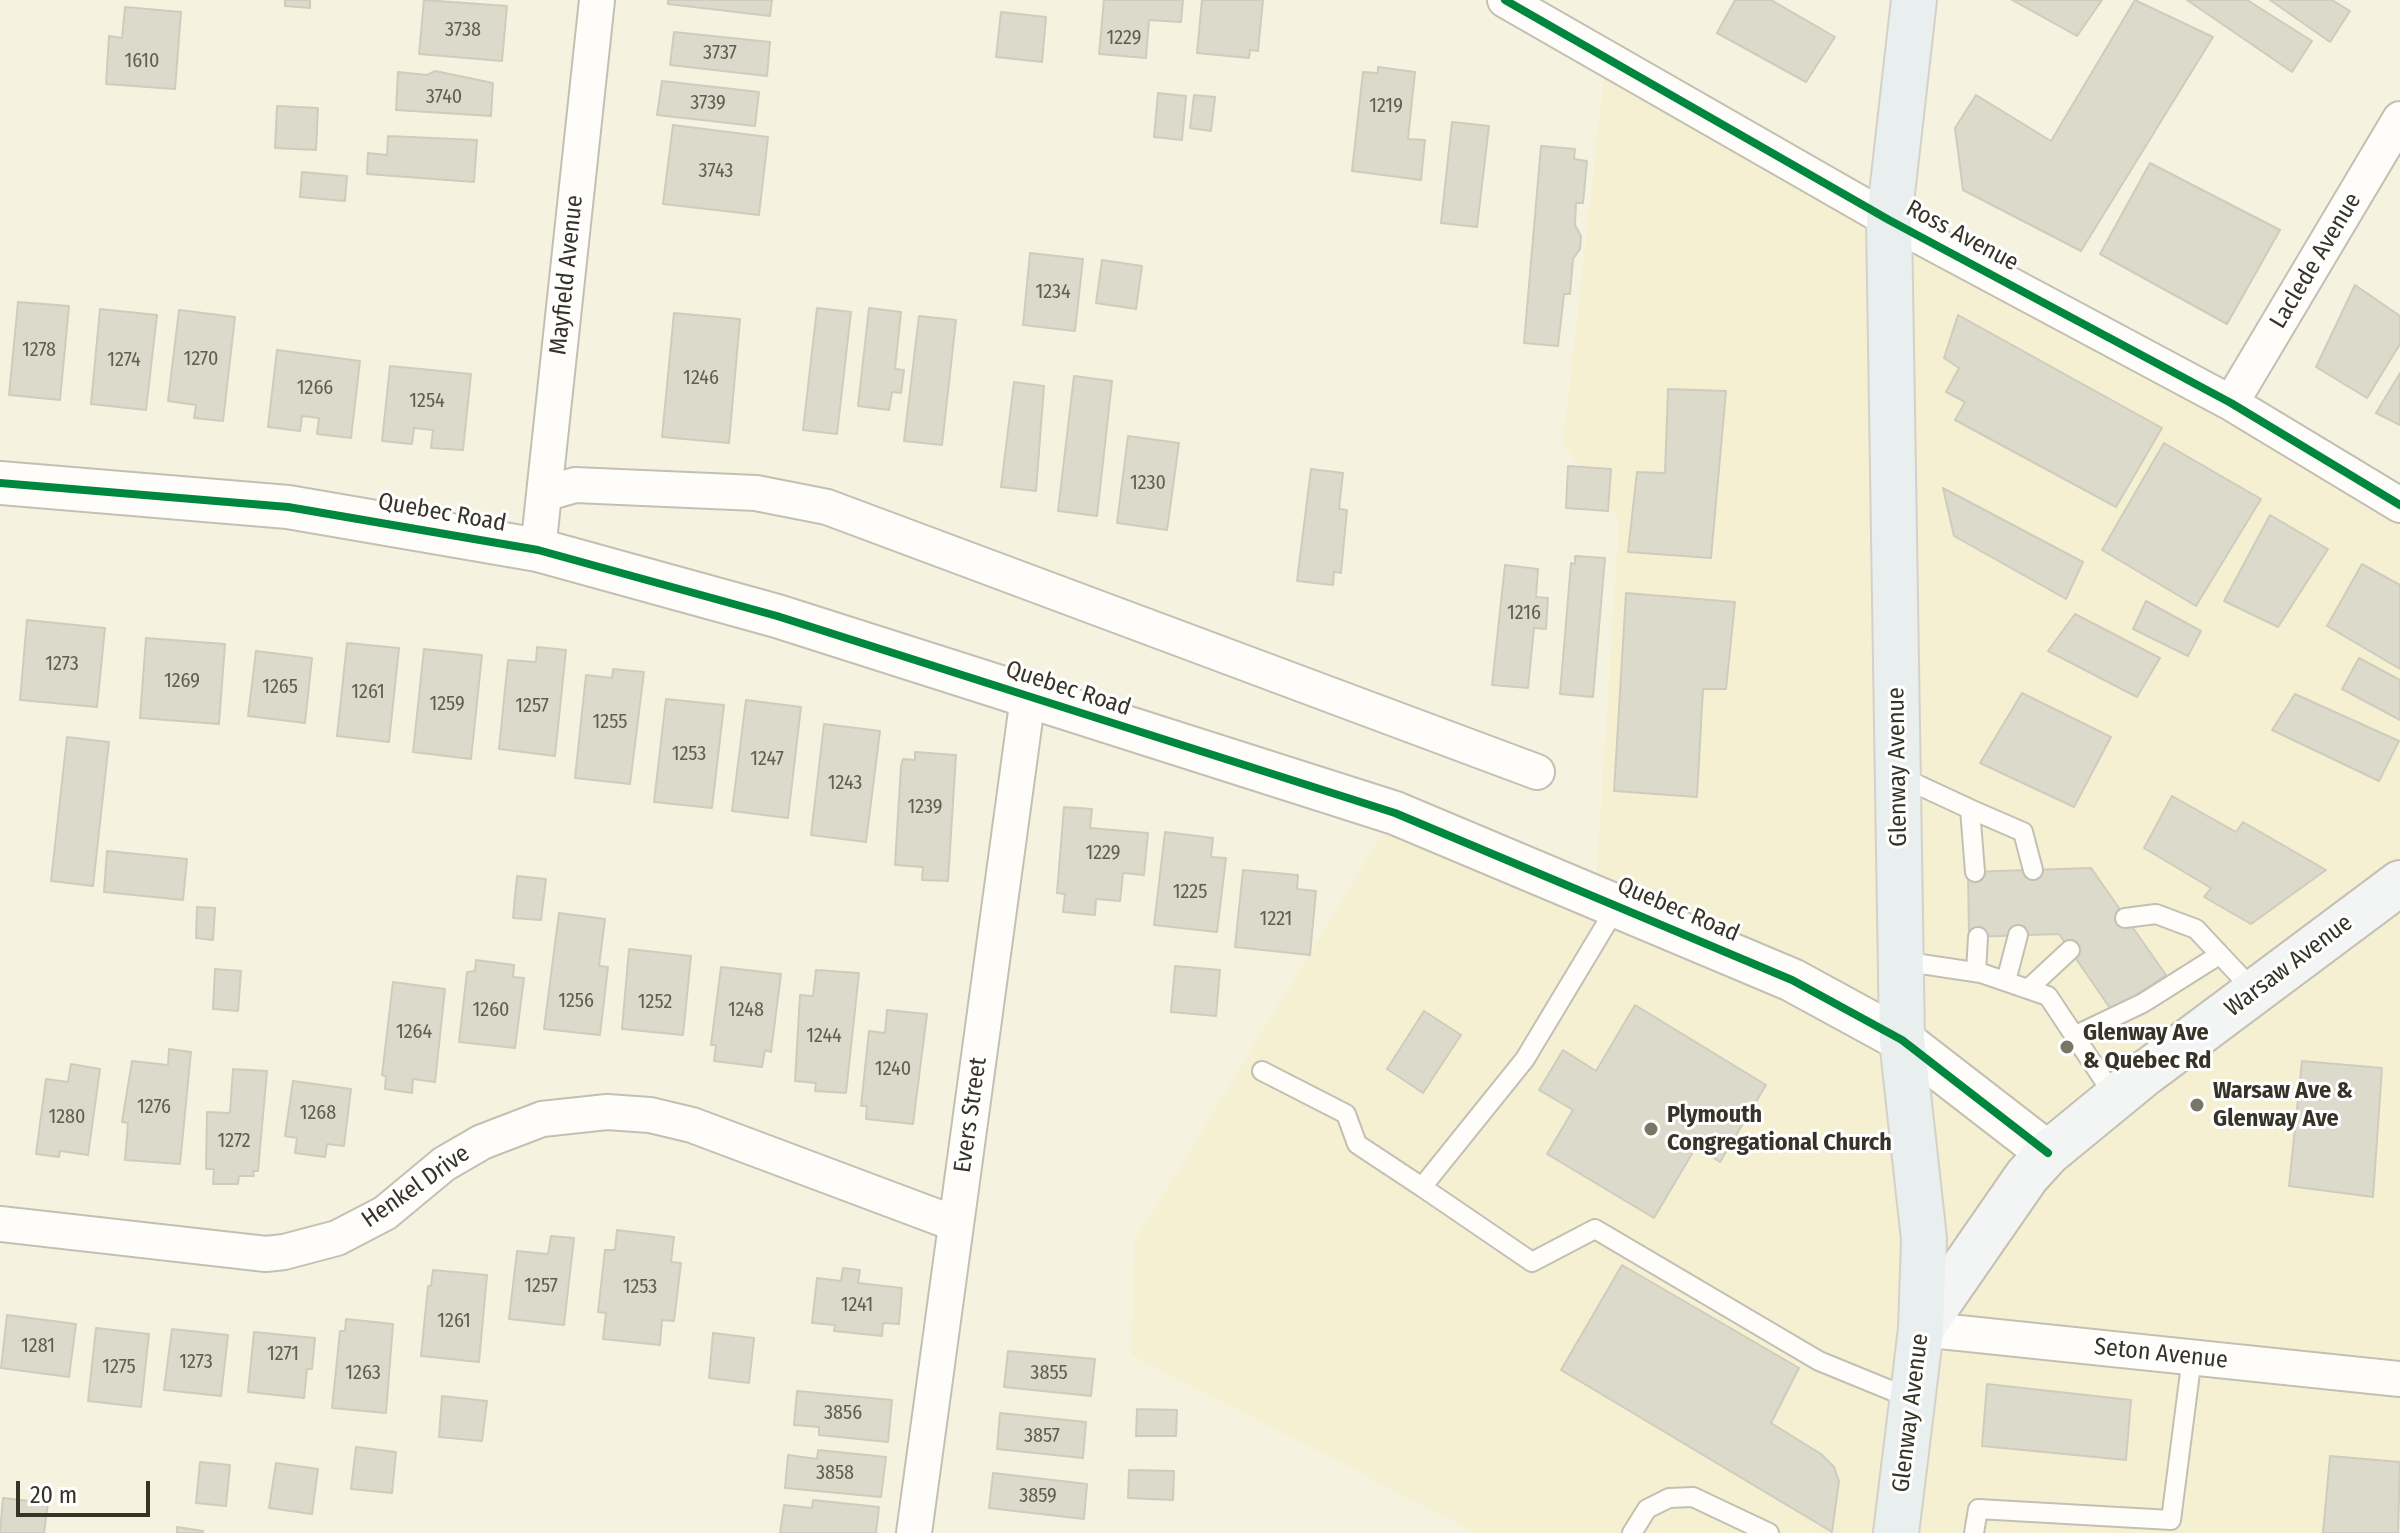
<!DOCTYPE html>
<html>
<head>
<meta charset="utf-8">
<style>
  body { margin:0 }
  #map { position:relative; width:2400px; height:1533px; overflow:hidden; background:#f6f2e0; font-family:"Fira Sans Condensed",sans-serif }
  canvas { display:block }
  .scale { position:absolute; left:16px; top:1481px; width:134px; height:36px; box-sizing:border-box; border:4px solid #363327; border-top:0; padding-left:10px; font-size:24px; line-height:28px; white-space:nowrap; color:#363327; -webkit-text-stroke:6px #fff; paint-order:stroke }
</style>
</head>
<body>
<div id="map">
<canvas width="2400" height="1533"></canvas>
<div class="scale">20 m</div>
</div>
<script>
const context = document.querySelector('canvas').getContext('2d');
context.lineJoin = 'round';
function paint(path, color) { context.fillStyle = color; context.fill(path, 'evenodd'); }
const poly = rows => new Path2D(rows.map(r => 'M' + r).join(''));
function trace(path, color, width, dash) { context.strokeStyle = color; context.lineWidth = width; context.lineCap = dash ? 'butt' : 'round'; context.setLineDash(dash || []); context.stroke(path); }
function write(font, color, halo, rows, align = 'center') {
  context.font = font + ' "Fira Sans Condensed",sans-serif'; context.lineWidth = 6; context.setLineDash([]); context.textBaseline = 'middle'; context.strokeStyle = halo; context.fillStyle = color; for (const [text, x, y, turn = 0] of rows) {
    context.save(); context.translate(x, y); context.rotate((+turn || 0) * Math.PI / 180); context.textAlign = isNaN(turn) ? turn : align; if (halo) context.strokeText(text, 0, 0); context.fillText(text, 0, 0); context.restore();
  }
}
paint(poly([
  [1606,57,2400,506,2400,1533,1476,1533,1132,1355,1135,1241,1395,813,1595,897,1619,521,1563,444]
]), '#f6f0d2');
const building = poly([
  [285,0,310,0,310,8,285,6,285,0],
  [424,0,507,6,502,61,419,54,424,0],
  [668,0,772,0,770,16,668,4,668,0],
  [1104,0,1183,0,1181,22,1149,20,1146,58,1099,54,1104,0],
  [1202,0,1263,0,1258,51,1250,50,1249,58,1197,53,1202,0],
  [1735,0,1771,0,1835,37,1806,82,1717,33,1735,0],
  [2012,0,2102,0,2077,36,2012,0],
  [2135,0,2213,37,2081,251,1963,190,1955,128,1976,95,2051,141,2135,0],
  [2187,0,2247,0,2312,41,2292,72,2187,0],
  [2270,0,2332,0,2350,11,2330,42,2270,0],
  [125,7,181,12,175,89,106,84,109,36,122,38,125,7],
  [1001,12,1046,17,1042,62,996,57,1001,12],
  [674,32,770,42,767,76,670,65,674,32],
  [1378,67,1415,72,1408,139,1425,140,1421,180,1352,171,1363,72,1378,73,1378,67],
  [435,71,493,83,491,116,396,110,398,72,427,75,435,71],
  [662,81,759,92,755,126,657,115,662,81],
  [1158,93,1186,96,1182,140,1154,137,1158,93],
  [1194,95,1215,97,1211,131,1190,128,1194,95],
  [277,106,318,108,316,150,275,148,277,106],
  [1452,122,1489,126,1477,227,1441,223,1452,122],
  [673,125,768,137,759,215,663,204,673,125],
  [388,136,477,140,474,182,367,174,368,153,387,155,388,136],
  [1541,146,1575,149,1574,159,1587,161,1583,203,1576,203,1575,225,1581,236,1580,249,1573,259,1570,294,1564,294,1558,346,1524,343,1541,146],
  [2150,163,2280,230,2227,324,2100,254,2150,163],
  [302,172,347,176,345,201,300,197,302,172],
  [1030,253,1083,259,1075,331,1023,325,1030,253],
  [1102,260,1142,266,1136,309,1096,303,1102,260],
  [2355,285,2400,316,2400,344,2367,398,2316,367,2355,285],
  [18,302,69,306,60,400,9,395,18,302],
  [817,308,851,312,837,434,803,430,817,308],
  [869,308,901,312,895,369,904,370,901,393,892,392,889,410,858,406,869,308],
  [100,309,157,315,146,410,91,404,100,309],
  [179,310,235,317,223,421,194,418,196,405,168,401,179,310],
  [674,313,740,319,729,443,662,437,674,313],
  [1958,315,2162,428,2116,507,1955,420,1965,402,1946,392,1959,368,1944,358,1958,315],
  [919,316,956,320,942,445,904,441,919,316],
  [277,350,360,361,351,438,317,434,319,418,302,416,300,431,268,427,277,350],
  [390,366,471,374,463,450,431,448,433,430,414,428,412,444,382,441,390,366],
  [2400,373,2400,425,2376,413,2400,373],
  [1074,376,1112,381,1097,516,1058,511,1074,376],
  [1014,382,1044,386,1036,491,1001,487,1014,382],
  [1668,389,1726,391,1711,558,1628,552,1637,472,1665,473,1668,389],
  [1128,436,1179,443,1167,530,1117,523,1128,436],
  [2164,443,2261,499,2196,606,2102,550,2164,443],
  [1568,466,1611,469,1608,511,1566,508,1568,466],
  [1311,469,1343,473,1339,509,1347,510,1341,573,1334,572,1333,585,1297,581,1311,469],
  [1943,488,2083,562,2066,599,1954,536,1943,488],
  [2270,515,2328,549,2278,627,2224,601,2270,515],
  [1575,556,1605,558,1593,697,1560,694,1571,563,1575,564,1575,556],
  [2362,564,2400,585,2400,669,2327,626,2362,564],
  [1505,565,1538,569,1536,597,1548,598,1546,629,1534,628,1528,688,1492,685,1505,565],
  [1626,593,1735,602,1726,689,1703,689,1697,797,1614,791,1626,593],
  [2146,601,2201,631,2188,656,2133,629,2146,601],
  [2075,614,2160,658,2137,697,2048,651,2075,614],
  [27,620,105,628,97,707,20,700,27,620],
  [146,638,225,644,219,724,140,718,146,638],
  [347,643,399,648,389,742,337,736,347,643],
  [537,647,566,650,555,756,499,749,508,660,536,662,537,647],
  [424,649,482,655,471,759,413,752,424,649],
  [256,651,312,658,305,723,248,716,256,651],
  [2359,658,2400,680,2400,720,2342,689,2359,658],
  [613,669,644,672,630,784,575,778,586,675,612,678,613,669],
  [2022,693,2111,737,2074,807,1980,763,2022,693],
  [2295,694,2399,741,2379,781,2272,730,2295,694],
  [666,699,724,705,712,808,654,802,666,699],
  [746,700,801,707,788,818,732,811,746,700],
  [824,724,880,731,866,842,811,835,824,724],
  [67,737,109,742,93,886,51,881,67,737],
  [915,752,956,755,948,881,922,880,923,867,895,865,901,766,903,759,915,760,915,752],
  [2172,796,2236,832,2243,822,2326,870,2251,924,2204,897,2211,888,2144,848,2172,796],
  [1064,807,1092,809,1090,828,1148,833,1144,875,1123,873,1120,901,1096,899,1095,915,1063,912,1065,894,1057,893,1064,807],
  [1165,832,1213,838,1211,857,1226,858,1217,932,1154,925,1165,832],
  [107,851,187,859,183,900,104,892,107,851],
  [2091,868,2166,975,2112,1011,2059,934,1969,937,1968,872,2091,868],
  [1243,870,1298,875,1297,889,1316,891,1310,955,1235,947,1243,870],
  [517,876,546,879,541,920,513,918,517,876],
  [197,907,215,908,213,940,196,938,197,907],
  [559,913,605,919,599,966,608,967,600,1035,544,1029,559,913],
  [629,949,691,956,683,1035,622,1029,629,949],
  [476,960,514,965,513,977,524,978,515,1048,459,1042,467,972,475,971,476,960],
  [1175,966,1220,970,1216,1016,1171,1012,1175,966],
  [721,967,781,974,771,1052,765,1050,762,1067,714,1061,716,1045,711,1045,721,967],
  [215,969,241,971,238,1011,213,1009,215,969],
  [816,970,859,973,846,1093,815,1091,816,1083,795,1081,800,995,813,996,816,970],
  [393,982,445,989,435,1082,413,1079,412,1093,385,1089,386,1076,382,1075,393,982],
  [1635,1005,1766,1085,1720,1162,1696,1147,1654,1218,1547,1154,1573,1110,1539,1090,1563,1050,1596,1071,1635,1005],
  [887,1010,927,1014,913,1124,866,1119,867,1106,861,1106,869,1031,885,1033,887,1010],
  [1424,1011,1461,1035,1423,1093,1387,1069,1424,1011],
  [169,1049,191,1052,180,1164,125,1160,128,1123,122,1122,132,1061,168,1065,169,1049],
  [2302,1061,2382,1068,2373,1197,2289,1186,2302,1061],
  [71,1064,100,1069,88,1155,60,1151,59,1157,36,1154,46,1079,68,1082,71,1064],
  [233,1069,267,1071,258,1171,253,1171,254,1176,239,1176,238,1184,213,1184,214,1169,206,1169,207,1112,230,1113,233,1069],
  [293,1081,351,1089,344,1146,327,1144,325,1157,295,1153,297,1138,285,1136,293,1081],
  [617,1230,674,1237,671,1262,681,1263,674,1321,662,1320,660,1345,603,1339,606,1313,598,1312,605,1250,615,1250,617,1230],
  [551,1236,574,1238,564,1325,509,1319,517,1251,548,1254,551,1236],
  [1622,1265,1799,1368,1771,1423,1821,1454,1834,1467,1839,1481,1832,1532,1561,1370,1622,1265],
  [843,1268,860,1270,858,1283,902,1288,899,1324,883,1323,882,1336,834,1331,835,1325,812,1323,817,1278,841,1281,843,1268],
  [433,1270,487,1275,479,1362,421,1356,428,1286,431,1286,433,1270],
  [7,1315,76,1324,69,1377,1,1368,7,1315],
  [346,1319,393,1324,386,1413,332,1408,340,1331,345,1331,346,1319],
  [96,1328,149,1334,141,1407,88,1401,96,1328],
  [172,1329,228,1335,221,1396,164,1390,172,1329],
  [254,1332,315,1338,312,1369,307,1369,304,1398,248,1392,254,1332],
  [713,1333,754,1338,749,1383,709,1378,713,1333],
  [1008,1351,1095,1359,1091,1396,1004,1387,1008,1351],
  [1987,1384,2131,1400,2126,1460,1982,1446,1987,1384],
  [797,1391,892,1400,888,1442,819,1435,819,1427,794,1425,797,1391],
  [442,1396,487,1401,482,1441,439,1437,442,1396],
  [1137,1409,1177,1410,1176,1436,1136,1436,1137,1409],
  [1000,1413,1086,1422,1083,1458,997,1449,1000,1413],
  [356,1447,396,1452,392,1493,351,1489,356,1447],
  [818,1450,886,1457,881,1497,785,1488,788,1455,817,1459,818,1450],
  [2330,1456,2400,1462,2398,1533,2323,1533,2330,1456],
  [200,1462,230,1465,226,1506,196,1503,200,1462],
  [276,1463,318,1469,312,1514,269,1508,276,1463],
  [1129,1470,1174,1471,1173,1500,1128,1498,1129,1470],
  [993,1473,1087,1484,1084,1519,989,1508,993,1473],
  [3,1498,48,1503,44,1533,0,1533,3,1498],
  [813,1500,879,1507,876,1533,780,1533,784,1505,812,1508,813,1500],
  [177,1527,203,1531,203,1533,177,1533,177,1527]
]);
paint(building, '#dcdacb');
trace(building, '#cfccbe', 2);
const service = poly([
  [1899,776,1970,809,1975,872],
  [1970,809,2023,832,2033,870],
  [1617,906,1525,1059,1422,1187,1532,1262,1595,1229,1819,1361,1912,1399],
  [2125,918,2156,914,2196,929,2255,992],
  [1901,961,1981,973,2048,996,2115,1097],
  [1976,972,1978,937],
  [2006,981,2018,935],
  [2028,989,2070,950],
  [2074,1036,2143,1003,2219,955],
  [1262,1071,1346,1114,1357,1144,1422,1187],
  [1632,1533,1647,1509,1669,1498,1693,1497,1769,1533],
  [1974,1533,1978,1509,2171,1520,2192,1357]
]);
const minor = poly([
  [1505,0,1889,220,2231,403,2400,505],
  [2231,403,2400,119],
  [544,494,575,485,756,493,827,507,1537,772],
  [538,550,597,0],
  [0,1224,266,1254,284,1252,337,1238,385,1213,444,1164,482,1142,542,1119,607,1112,650,1115,692,1125,956,1224],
  [1921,1329,2400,1379],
  [914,1533,1028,697]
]);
const tertiary = poly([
  [0,483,288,507,538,550,777,616,1395,813,1792,980,1902,1040,2048,1153]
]);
const secondary = poly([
  [1921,1329,2027,1176,2048,1153,2143,1075,2400,883]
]);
const primary = poly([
  [1896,1533,1921,1329,1924,1239,1902,1040,1889,220,1914,0]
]);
trace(service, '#c3c0b3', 22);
trace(minor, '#c3c0b3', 38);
trace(tertiary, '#c3c0b3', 46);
trace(secondary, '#c3c0b3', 48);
trace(primary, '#d4d1c9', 48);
trace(service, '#fefdfa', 18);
trace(minor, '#fefdfa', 34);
trace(tertiary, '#fefdfa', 42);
trace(secondary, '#f3f5f4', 44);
trace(primary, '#e9eeee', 44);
trace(poly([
  [1505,0,1889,220,2231,403,2400,505],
  [0,483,288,507,538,550,777,616,1395,813,1792,980,1902,1040,2048,1153]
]), '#00873e', 8);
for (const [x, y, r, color] of [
  [2067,1047,8,"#797668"],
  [2197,1105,8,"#797668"],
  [1651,1129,8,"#797668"]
]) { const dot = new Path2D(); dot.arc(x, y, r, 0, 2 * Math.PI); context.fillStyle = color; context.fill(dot); trace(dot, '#fff', 3); }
write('20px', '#605e51', null, [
  ["3738",463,30],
  ["1229",1124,38],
  ["3737",720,53],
  ["1610",142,61],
  ["3740",444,97],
  ["3739",708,103],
  ["1219",1386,106],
  ["3743",716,171],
  ["1234",1053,292],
  ["1278",39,350],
  ["1270",201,359],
  ["1274",124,360],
  ["1246",701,378],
  ["1266",315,388],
  ["1254",427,401],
  ["1230",1148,483],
  ["1216",1524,613],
  ["1273",62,664],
  ["1269",182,681],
  ["1265",280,687],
  ["1261",368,692],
  ["1259",447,704],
  ["1257",532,706],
  ["1255",610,722],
  ["1253",689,754],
  ["1247",767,759],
  ["1243",845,783],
  ["1239",925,807],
  ["1229",1103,853],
  ["1225",1190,892],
  ["1221",1276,919],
  ["1256",576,1001],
  ["1252",655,1002],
  ["1260",491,1010],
  ["1248",746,1010],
  ["1264",414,1032],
  ["1244",824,1036],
  ["1240",893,1069],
  ["1276",154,1107],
  ["1268",318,1113],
  ["1280",67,1117],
  ["1272",234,1141],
  ["1257",541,1286],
  ["1253",640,1287],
  ["1241",857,1305],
  ["1261",454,1321],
  ["1281",38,1346],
  ["1271",283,1354],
  ["1273",196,1362],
  ["1275",119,1367],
  ["1263",363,1373],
  ["3855",1049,1373],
  ["3856",843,1413],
  ["3857",1042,1436],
  ["3858",835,1473],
  ["3859",1038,1496]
]);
write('24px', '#363327', '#fff', [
  ["Ross Avenue",1962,236,28],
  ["Laclede Avenue",2316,261,-59],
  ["Mayfield Avenue",567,275,-84],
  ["Quebec Road",442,513,10],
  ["Quebec Road",1068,689,18],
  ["Glenway Avenue",1898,767,-91],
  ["Quebec Road",1678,910,23],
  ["Warsaw Avenue",2289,966,-37],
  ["Evers Street",971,1115,-82],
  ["Henkel Drive",416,1187,-35],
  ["Seton Avenue",2161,1354,6],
  ["Glenway Avenue",1911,1413,-83]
]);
write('bold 24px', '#363327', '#fff', [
  ["Glenway Ave",2083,1033],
  ["& Quebec Rd",2083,1061],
  ["Warsaw Ave &",2213,1091],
  ["Glenway Ave",2213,1119],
  ["Plymouth",1667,1115],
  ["Congregational Church",1667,1143]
], 'left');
</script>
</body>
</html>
